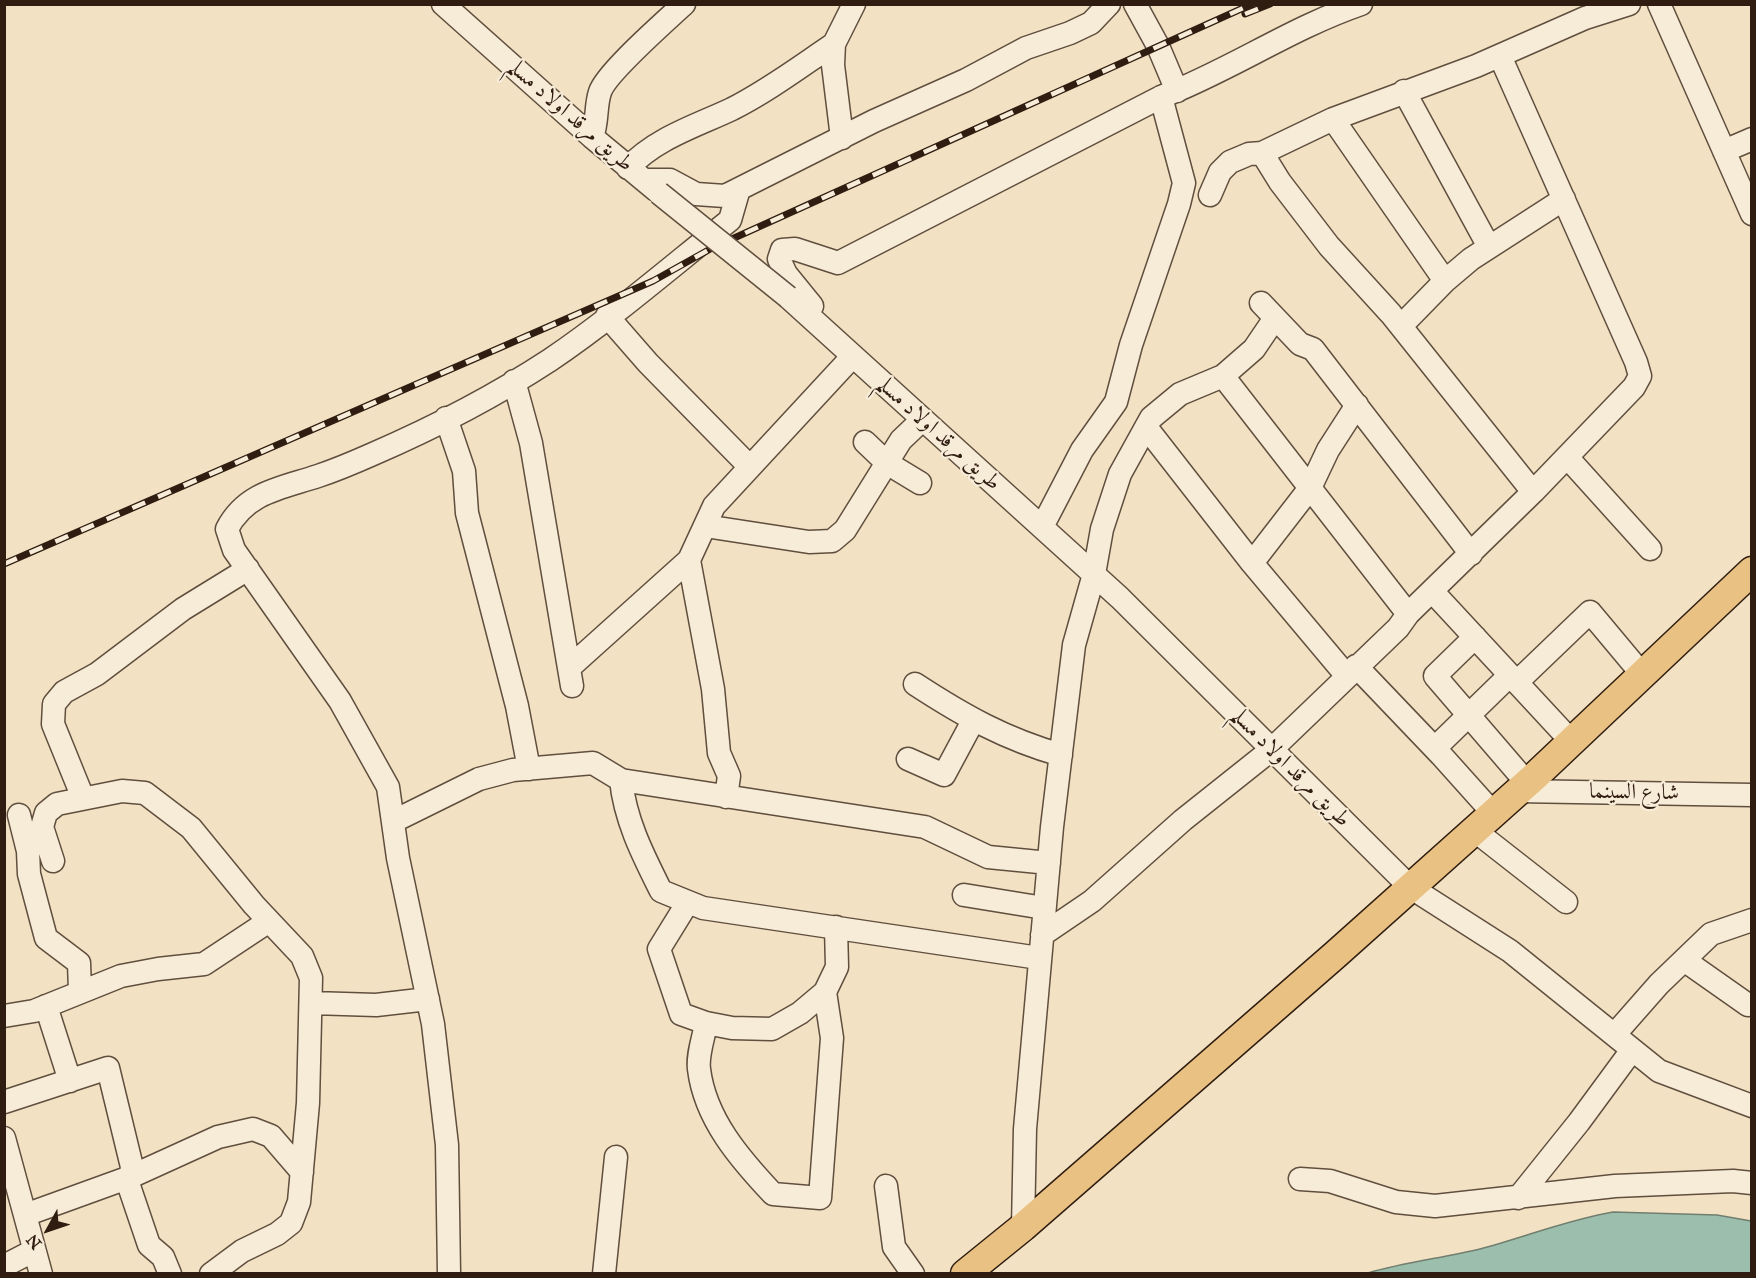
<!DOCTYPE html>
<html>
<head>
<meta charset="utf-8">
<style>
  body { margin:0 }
  #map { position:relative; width:1756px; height:1278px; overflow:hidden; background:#f2e2c3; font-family:"IM FELL Great Primer",serif }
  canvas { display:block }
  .frame { position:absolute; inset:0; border:6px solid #301d11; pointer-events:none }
  .north { position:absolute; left:18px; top:1200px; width:60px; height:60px; -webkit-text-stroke:4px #f7ecd8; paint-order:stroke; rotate:230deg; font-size:16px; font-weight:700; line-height:24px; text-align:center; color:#301d11 }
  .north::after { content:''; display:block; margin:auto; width:21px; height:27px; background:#301d11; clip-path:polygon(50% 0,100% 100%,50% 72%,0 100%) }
</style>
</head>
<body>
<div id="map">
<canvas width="1756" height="1278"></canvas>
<div class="frame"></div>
<div class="north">N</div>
</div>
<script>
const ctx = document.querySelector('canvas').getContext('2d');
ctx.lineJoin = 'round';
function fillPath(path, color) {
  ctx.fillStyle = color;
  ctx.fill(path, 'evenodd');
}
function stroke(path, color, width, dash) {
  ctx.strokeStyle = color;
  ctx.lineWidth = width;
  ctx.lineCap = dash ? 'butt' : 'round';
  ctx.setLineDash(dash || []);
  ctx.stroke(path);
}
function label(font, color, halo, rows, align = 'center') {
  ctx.font = font + ' "IM FELL Great Primer",Amiri,serif';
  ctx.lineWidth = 4.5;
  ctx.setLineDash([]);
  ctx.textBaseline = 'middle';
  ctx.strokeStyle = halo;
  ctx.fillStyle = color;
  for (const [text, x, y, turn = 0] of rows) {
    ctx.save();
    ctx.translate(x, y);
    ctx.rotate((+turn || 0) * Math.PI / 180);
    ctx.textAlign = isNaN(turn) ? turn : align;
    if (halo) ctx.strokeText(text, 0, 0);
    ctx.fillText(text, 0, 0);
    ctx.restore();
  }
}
const water = new Path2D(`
  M1613,1212l104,3 34,6v52h-383c37,-11 75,-15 112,-24 45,-12 87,-29 133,-37z`);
fillPath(water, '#9cbfad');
stroke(water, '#717e6f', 1.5);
const minor = new Path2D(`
  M443,4l149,133 64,53
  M1135,4l23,42 19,45
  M1659,4l93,210
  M1404,91l85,156
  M1333,119l112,162
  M592,137c6,-15 3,-30 8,-45 6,-19 67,-72 84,-88
  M842,138l-9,-73 1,-21 20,-40
  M1724,151l28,-12
  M1262,153l18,29 49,64 62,68 142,178
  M628,168c28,-30 68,-42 104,-59 36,-18 69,-43 102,-65
  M644,180h26l26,14 29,2 149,-75 92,-41 60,-32 44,-15 21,-10 18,-19
  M1210,195l10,-23 10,-10 19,-8 13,-1 71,-34 143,-53 109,-48 44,-14
  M788,297l332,301 290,289 100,64 149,120 93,35
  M1261,303l39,41 13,5 158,205
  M812,306l-26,-32 -7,-15 3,-9 13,-1 43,14 323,-166c68,-26 130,-69 200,-93
  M607,316l41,47 102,104
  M1401,326l44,-45 26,-22 93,-60
  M1223,376l185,238
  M514,381l17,62 41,243
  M446,418l18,53 3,42 50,193 12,63
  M1146,427l106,136 94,112
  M865,442l22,21 33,20
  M1567,457l83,92
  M705,526l104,16 23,-1 13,-11 56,-90 21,-20
  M1042,527l40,-77 34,-48 15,-57 48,-141 5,-21 -23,-86
  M689,560l24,129 6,64 10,23 -3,21
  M1252,563l58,-75 18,-38 29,-45
  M1432,591l140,151
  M1475,637l-40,39 92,107
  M1356,666l85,89 52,58
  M570,667l119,-107 25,-54 138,-149
  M1517,682l73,-70 51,61
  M915,684c49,32 90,55 146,71
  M1435,748l75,-73
  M908,759l36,16 29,-54
  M621,780l304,47 63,30 61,6
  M1517,791l235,4
  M83,798l-30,-74 1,-20 10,-12 33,-18 86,-65 65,-40
  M19,815l9,36 1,23 17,64 33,25 1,28
  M394,821l85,-42 34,-9 80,-7 28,17c4,40 22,75 40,111l42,17 336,50
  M1474,830l92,72
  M53,861l-11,-34 4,-14 11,-9 65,-13 23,2 46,35 63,77 48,51 9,22 -3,125 -9,99 -8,21 -14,11 -35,17 -31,23
  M964,895l80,13
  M688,902l-29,47 22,65 25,9 26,5 40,1 28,-16 25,-21 12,-25 -1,-40
  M1042,935l50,-34 91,-81 88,-70 127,-122 10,-14 125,-122 101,-105 6,-11 -4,-14 -136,-306
  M1684,960l64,45
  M312,1003l64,2 52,-6
  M46,1006l24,75
  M4,1016l30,-5 87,-35 37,-7 46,-5 65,-43
  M706,1023c-2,14 -9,32 -7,46 6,50 41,90 74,125l47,4 12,-160 -7,-46
  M1615,1034l44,-50 52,-50 41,-14
  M4,1102l104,-34 24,99 -3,19 20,59 14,12 7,17
  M4,1138l37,136
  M1300,1179l30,2 66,21 39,4 180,-20 118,-5 19,2
  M886,1186l8,61 19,27
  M1518,1198l61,-76 53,-72
  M25,1215l105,-38 88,-40 35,-8 18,7 31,36
  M1023,1227l2,-98 27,-302 22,-182 20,-71 8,-45 18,-55 31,-56 29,-24 43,-18 31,-27 21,-31
  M4,1266l29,-15
  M449,1274l-2,-129 -14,-121 -35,-166 -10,-71 -48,-86 -106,-151 -7,-21c19,-37 55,-41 91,-53 18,-6 37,-14 55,-22 60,-26 122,-58 177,-94 62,-42 121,-93 180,-140l9,-31
  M604,1274l12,-117`);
const major = new Path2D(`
  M965,1274l58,-47 312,-272 198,-177 219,-207`);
stroke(minor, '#604e3e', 25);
stroke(major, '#301d11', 31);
stroke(minor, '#f7ecd8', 22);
stroke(major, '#e9c182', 28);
const rail = new Path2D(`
  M1245,14l25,-10
  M4,564l649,-283 59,-33 540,-244`);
stroke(rail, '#301d11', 7);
stroke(rail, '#f7ecd8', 4.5, [14]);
const minorBridge = new Path2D(`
  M659,193l129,104`);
stroke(minorBridge, '#604e3e', 25, []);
stroke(minorBridge, '#f7ecd8', 22);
label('22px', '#301d11', '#f7ecd8', [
  ["طريق مرقد اولاد مسلم",570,116,41],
  ["طريق مرقد اولاد مسلم",938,434,42],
  ["طريق مرقد اولاد مسلم",1290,768,45],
  ["شارع السينما",1634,793,1]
]);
</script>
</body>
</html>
